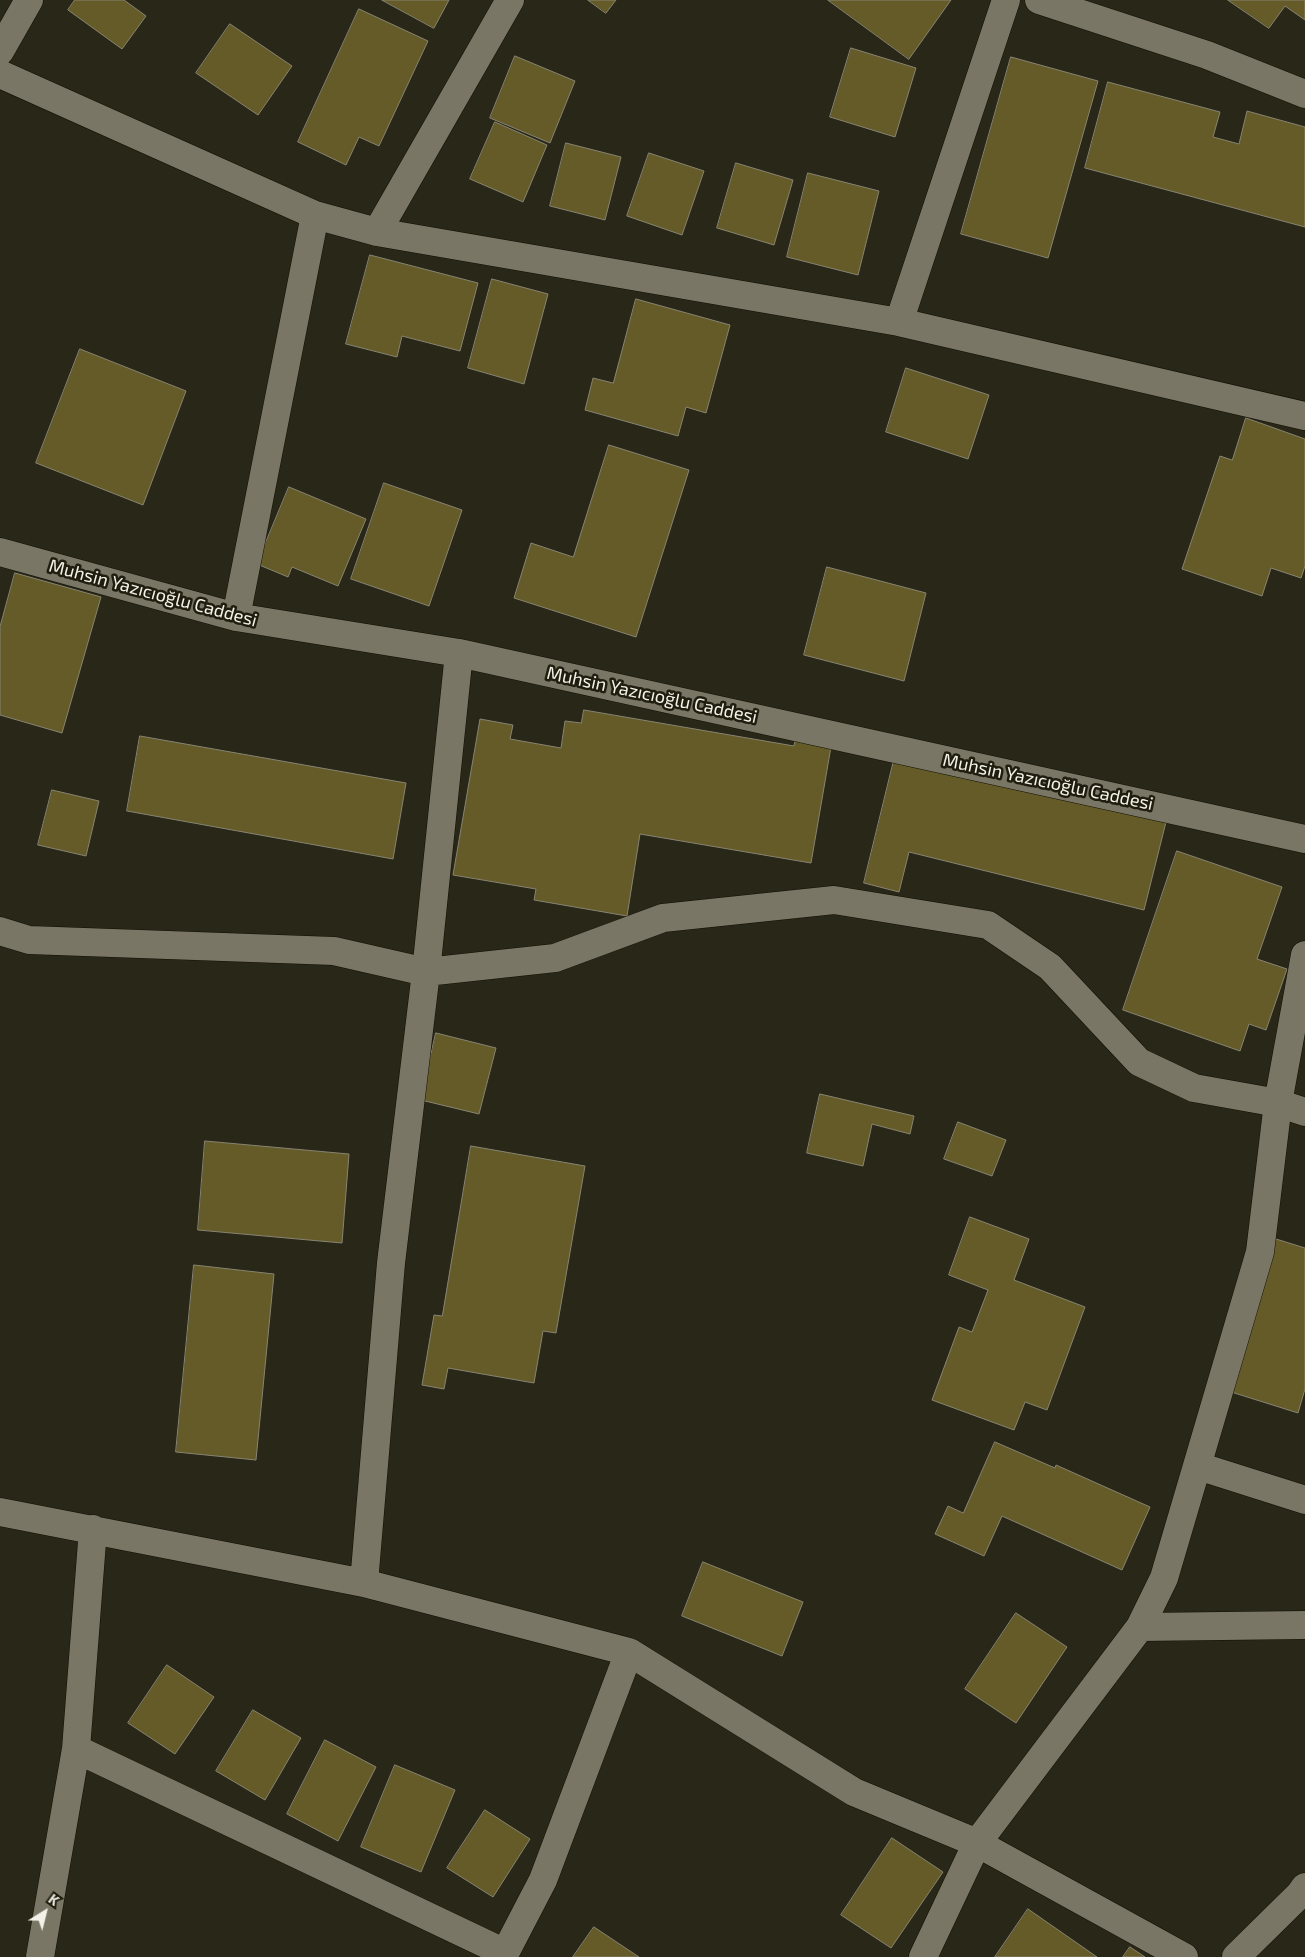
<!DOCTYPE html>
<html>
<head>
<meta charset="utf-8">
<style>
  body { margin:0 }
  #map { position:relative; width:1305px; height:1957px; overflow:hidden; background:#292718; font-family:"Exo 2",sans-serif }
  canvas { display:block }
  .north { position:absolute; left:20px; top:1887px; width:50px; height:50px; -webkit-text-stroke:4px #201d0f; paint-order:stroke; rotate:36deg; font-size:14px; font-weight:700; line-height:20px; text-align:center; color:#f3f2e8 }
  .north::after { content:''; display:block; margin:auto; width:18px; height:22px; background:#f3f2e8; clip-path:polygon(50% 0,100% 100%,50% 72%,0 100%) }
</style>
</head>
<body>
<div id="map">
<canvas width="1305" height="1957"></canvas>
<div class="north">K</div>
</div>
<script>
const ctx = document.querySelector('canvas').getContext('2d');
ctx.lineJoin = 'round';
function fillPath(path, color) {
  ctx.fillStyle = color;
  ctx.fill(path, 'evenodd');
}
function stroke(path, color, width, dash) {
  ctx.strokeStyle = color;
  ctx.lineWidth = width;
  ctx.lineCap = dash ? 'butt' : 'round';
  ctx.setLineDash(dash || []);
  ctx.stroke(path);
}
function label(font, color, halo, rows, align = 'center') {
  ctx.font = font + ' "Exo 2",sans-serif';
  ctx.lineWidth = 5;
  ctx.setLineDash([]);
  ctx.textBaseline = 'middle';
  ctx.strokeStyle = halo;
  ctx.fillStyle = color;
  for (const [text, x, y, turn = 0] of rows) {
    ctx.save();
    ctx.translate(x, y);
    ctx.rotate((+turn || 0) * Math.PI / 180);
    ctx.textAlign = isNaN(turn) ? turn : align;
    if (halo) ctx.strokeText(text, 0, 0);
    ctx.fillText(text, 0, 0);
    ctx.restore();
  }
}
const building = new Path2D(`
  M75,0h49l22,16 -24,33 -54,-39z
  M382,0h67l-15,28z
  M588,0h28l-10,13z
  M828,0h123l-42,59z
  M1228,0h77v20l-20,-14 -16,22z
  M359,9l69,32 -49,105 -20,-9 -13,28 -48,-23z
  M230,24l62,42 -34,49 -62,-42z
  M851,48l65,20 -21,69 -65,-20z
  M515,56l60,25 -25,62 -60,-25z
  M1011,57l87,24 -50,177 -87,-24z
  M1108,82l112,30 -7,25 26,7 8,-33 58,16v100l-220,-59z
  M495,122l52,23 -24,57 -53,-23z
  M566,143l55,14 -16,63 -55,-14z
  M649,153l55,18 -22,64 -55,-19z
  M736,163l57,17 -19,65 -57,-17z
  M808,173l71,18 -21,84 -71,-18z
  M370,255l108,28 -18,68 -58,-15 -5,21 -51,-13z
  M492,279l56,15 -24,90 -56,-16z
  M636,299l94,26 -24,88 -20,-6 -8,29 -93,-26 8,-32 20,5z
  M80,349l106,42 -43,114 -107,-42z
  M906,368l83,27 -21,64 -82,-27z
  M1246,418l59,21v127l-4,12 -30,-10 -9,28 -80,-27 38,-113 12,4z
  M609,445l80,25 -53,167 -122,-39 17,-55 42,14z
  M384,483l78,27 -33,96 -78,-27z
  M289,487l77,32 -28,67 -46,-19 -4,10 -31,-13z
  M827,567l99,26 -22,88 -100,-26z
  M15,573l86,24 -39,136 -62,-18v-88z
  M584,710l210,36 2,-11 36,6 -21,122 -171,-29 -13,82 -93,-16 2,-11 -83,-14 27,-156 33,6 -3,14 51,9 4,-27 16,2z
  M140,736l266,47 -13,76 -266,-48z
  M895,756l271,66 -22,88 -235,-58 -10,40 -35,-9z
  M52,790l47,11 -13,55 -48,-11z
  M1177,851l105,36 -25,72 30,10 -21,61 -17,-6 -9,27 -117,-41z
  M436,1033l60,15 -17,66 -58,-14z
  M820,1094l94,22 -4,18 -38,-10 -9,42 -56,-13z
  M958,1122l48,18 -14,36 -48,-17z
  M205,1141l144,13 -7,89 -144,-13z
  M471,1146l114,20 -29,167 -13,-2 -9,52 -86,-15 -4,21 -22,-4 12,-70 8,1z
  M970,1217l59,22 -15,41 71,27 -38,103 -22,-8 -11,28 -82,-30 27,-73 13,5 16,-42 -39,-15z
  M1276,1239l29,9v141l-7,24 -70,-22z
  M194,1265l80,9 -18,186 -80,-8z
  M995,1442l60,26 1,-3 94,42 -28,63 -120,-54 -18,40 -49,-22 13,-28 15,7z
  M703,1562l100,40 -21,54 -100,-40z
  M1016,1613l51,34 -51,76 -51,-34z
  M167,1665l47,32 -39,57 -47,-31z
  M253,1710l48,28 -36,62 -49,-29z
  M325,1740l51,27 -38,74 -51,-27z
  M395,1765l60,25 -34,82 -60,-25z
  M485,1810l45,29 -37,58 -46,-29z
  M892,1838l51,34 -52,76 -50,-33z
  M1028,1909l69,48h-102z
  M594,1927l45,30h-66z
  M1130,1947l15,10h-22z`);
fillPath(building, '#655b29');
stroke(building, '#878472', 1);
const minor = new Path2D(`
  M1039,0l168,55 98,39
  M0,51l29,-51
  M0,74l315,141 62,17 522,90 406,94
  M377,232l133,-232
  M899,322l107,-322
  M0,552l236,65 223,36 846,186
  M236,617l79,-402
  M0,931l29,9 305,11 92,21 129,-14 108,-40 171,-18 154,25 62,42 89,95 55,26 84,15 27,9
  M1198,1466l107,34
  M0,1512l364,71 265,69 225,140 123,51 207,114
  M364,1583l27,-320 35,-291 33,-319
  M1140,1627l165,-2
  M76,1749l429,204
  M40,1957l36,-208 17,-220
  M503,1957l40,-77 86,-228
  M923,1957l54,-114 163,-216 24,-49 96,-326 18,-149 27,-148
  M1236,1957l64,-63 5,-7`);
stroke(minor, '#120f03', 29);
stroke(minor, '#797665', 28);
label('18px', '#f3f2e8', '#201d0f', [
  ["Muhsin Yazıcıoğlu Caddesi",153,593,15],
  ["Muhsin Yazıcıoğlu Caddesi",652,695,12],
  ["Muhsin Yazıcıoğlu Caddesi",1048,782,12]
]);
</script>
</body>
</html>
